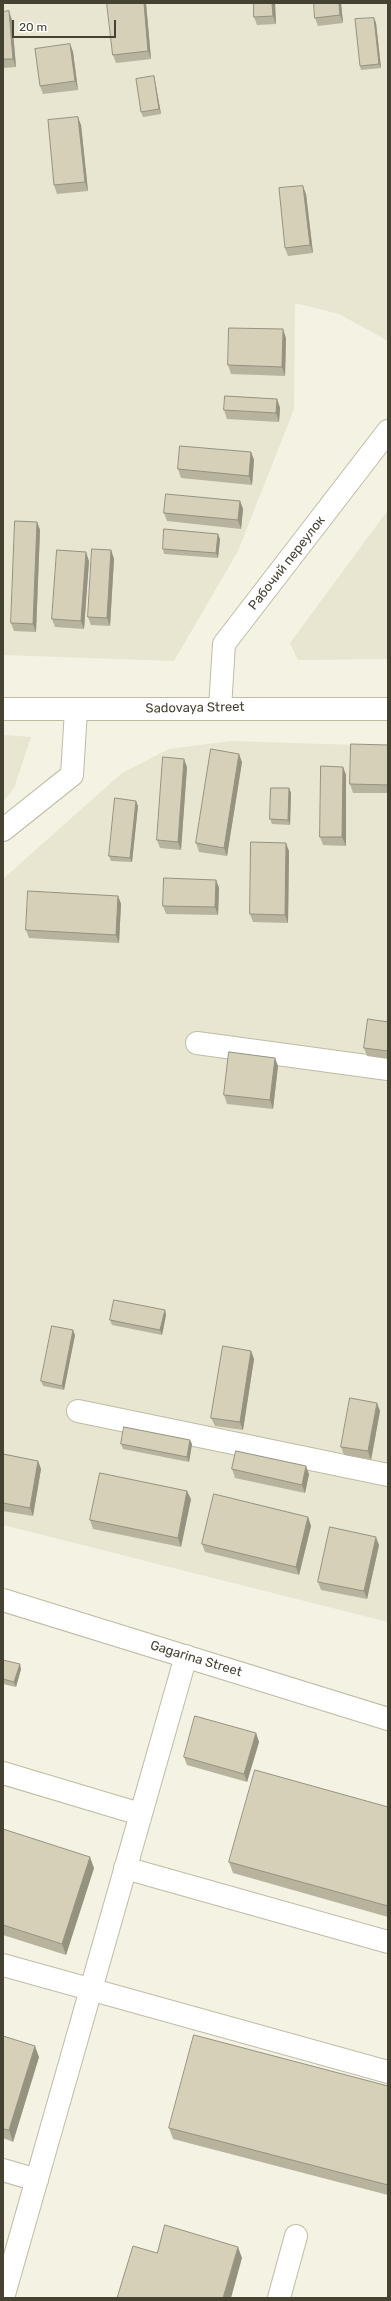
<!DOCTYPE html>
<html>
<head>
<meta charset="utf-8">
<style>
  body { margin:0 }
  #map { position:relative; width:391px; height:2301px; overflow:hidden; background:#f3f2e3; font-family:Rubik,sans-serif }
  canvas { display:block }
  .frame { position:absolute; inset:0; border:4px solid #454232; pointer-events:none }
  .scale { position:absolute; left:12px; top:20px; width:104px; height:18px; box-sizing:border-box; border:2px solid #454232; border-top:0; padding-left:5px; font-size:12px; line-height:14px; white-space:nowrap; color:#454232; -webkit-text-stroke:3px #fff; paint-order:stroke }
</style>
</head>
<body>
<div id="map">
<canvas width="391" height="2301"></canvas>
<div class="frame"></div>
<div class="scale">20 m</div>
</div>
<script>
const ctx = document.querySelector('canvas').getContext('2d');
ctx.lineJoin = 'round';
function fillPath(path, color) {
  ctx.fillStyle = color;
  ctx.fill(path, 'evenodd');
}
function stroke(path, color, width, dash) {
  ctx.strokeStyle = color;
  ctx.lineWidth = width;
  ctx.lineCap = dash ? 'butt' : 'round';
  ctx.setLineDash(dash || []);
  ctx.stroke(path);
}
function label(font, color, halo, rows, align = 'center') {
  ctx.font = font + ' Rubik,sans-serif';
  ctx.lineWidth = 3;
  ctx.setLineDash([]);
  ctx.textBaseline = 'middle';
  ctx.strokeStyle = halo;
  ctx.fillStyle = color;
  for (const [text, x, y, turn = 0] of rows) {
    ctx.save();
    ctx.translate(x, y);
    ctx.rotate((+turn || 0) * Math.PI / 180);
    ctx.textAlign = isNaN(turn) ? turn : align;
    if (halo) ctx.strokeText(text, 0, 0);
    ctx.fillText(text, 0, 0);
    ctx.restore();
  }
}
fillPath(new Path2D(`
  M14,3h374v338l-49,-27 -44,-11 -1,106 -56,142 -64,110 -171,-6v-650z
  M388,510v149l-90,1 -8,-17z
  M3,735l28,2 -17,51 -11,14z
  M231,741l157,5v876l-385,-97v-646l119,-106 47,-24z`), '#e8e5d0');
const minor = new Path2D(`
  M220,708l4,-64 164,-213
  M3,709h385
  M3,830l69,-55 4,-65
  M197,1043l191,26
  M78,1411l310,64
  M3,1600l385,119
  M3,1773l137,41
  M125,1868l263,74
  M3,1965l385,107
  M3,2170l34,10
  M3,2298l183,-642
  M279,2298l17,-62`);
stroke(minor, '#bfbca4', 24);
stroke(minor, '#fff', 22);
fillPath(new Path2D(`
  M146,3l5,56 -35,4 -3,-8z
  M275,3l1,21 -19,1 -3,-8z
  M341,3l2,20 -25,3 -3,-8z
  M3,12l9,8 4,47 -13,1z
  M374,18l2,5 5,45 -20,2 -1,-4z
  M70,44l3,8 5,38 -35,4 -3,-8z
  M154,76l1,5 6,33 -18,3 -2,-5z
  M81,125l7,66 -31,3 -3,-9z
  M306,194l7,59 -25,3 -3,-8z
  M286,338l-1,38 -54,-2 -3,-9z
  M277,399l3,9 -1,14 -52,-3 -3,-9z
  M251,452l3,8 -2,25 -71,-7 -3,-9z
  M240,501l3,8 -2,20 -74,-8 -3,-8z
  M37,522l3,8 -4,102 -22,-1 -3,-8z
  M220,539l-2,19 -54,-4 -1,-5z
  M111,550l3,9 -4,67 -19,-1 -3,-8z
  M89,561l-5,68 -29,-2 -3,-8z
  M388,745v48h-35l-3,-9z
  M242,762l-15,94 -28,-4 -3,-9z
  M187,767l-6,83 -21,-2 -3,-8z
  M343,767l3,8v71l-23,-1 -3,-8z
  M289,788l2,5 -1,32 -18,-1 -2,-5z
  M138,806l-6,56 -21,-1 -2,-5z
  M289,851l-1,72 -35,-1 -3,-8z
  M216,880l3,8 -1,27 -52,-1 -3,-8z
  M118,896l3,8 -2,39 -90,-5 -3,-8z
  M388,1022v37l-21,-3 -3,-8z
  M278,1066l-5,43 -46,-5 -3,-9z
  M165,1310l1,5 -4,20 -50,-10 -2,-5z
  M75,1335l-11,55 -21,-4 -2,-5z
  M251,1351l3,8 -11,71 -28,-4 -4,-8z
  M380,1411l-9,49 -27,-5 -3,-8z
  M121,1444h71l-3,18 -66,-13z
  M3,1454l35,7 3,8 -8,47 -30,-5z
  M232,1469l77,5 -4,19 -70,-15z
  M191,1499l-10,48 -88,-18 -3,-9z
  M308,1517l3,9 -12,49 -94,-23 -3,-8z
  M379,1545l-12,54 -46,-9 -3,-8z
  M3,1660l18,9 -5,18 -13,-3z
  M256,1733l3,9 -12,40 -60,-17 -3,-8z
  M388,1807v110l-155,-44 -4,-11z
  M3,1829l91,39 -28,87 -63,-20z
  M3,2036l36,21 -26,85 -10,-4z
  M388,2086v109l-215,-56 -4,-11z`), '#b7b39d');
fillPath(new Path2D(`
  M144,3h2l5,56 -3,-8z
  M272,3h3l1,21 -3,-8z
  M339,3h2l2,20 -3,-8z
  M9,11l3,9 4,47 -3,-8z
  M374,18l2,5 5,45 -2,-4z
  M70,44l3,8 5,38 -3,-9z
  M154,76l1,5 6,33 -2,-5z
  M78,117l3,8 7,66 -3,-9z
  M303,186l3,8 7,59 -3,-8z
  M283,329l3,9 -1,38 -3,-9z
  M277,399l3,9 -1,14 -3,-9z
  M251,452l3,8 -2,25 -3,-9z
  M240,501l3,8 -2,20 -3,-9z
  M37,522l3,8 -4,102 -3,-8z
  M218,534l2,5 -2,19 -2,-5z
  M111,550l3,9 -4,67 -3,-8z
  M86,552l3,9 -5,68 -3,-8z
  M239,754l3,8 -15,94 -3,-8z
  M184,759l3,8 -6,83 -3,-8z
  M343,767l3,8v71l-4,-9z
  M289,788l2,5 -1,32 -2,-5z
  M136,801l2,5 -6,56 -2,-4z
  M286,843l3,8 -1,72 -3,-8z
  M216,880l3,8 -1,27 -3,-8z
  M118,896l3,8 -2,39 -3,-8z
  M275,1058l3,8 -5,43 -3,-9z
  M165,1310l1,5 -4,20 -2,-5z
  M73,1330l2,5 -11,55 -2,-4z
  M251,1351l3,8 -11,71 -3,-8z
  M377,1403l3,8 -9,49 -3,-9z
  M190,1440l2,4 -3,18 -2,-5z
  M38,1461l3,8 -8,47 -3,-8z
  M306,1466l3,8 -4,19 -3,-8z
  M187,1491l4,8 -10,48 -3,-9z
  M308,1517l3,9 -12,49 -3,-8z
  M376,1537l3,8 -12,54 -3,-8z
  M20,1664l1,5 -5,18 -2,-5z
  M256,1733l3,9 -12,40 -3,-8z
  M90,1857l4,11 -28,87 -4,-11z
  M35,2046l4,11 -26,85 -4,-12z
  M238,2247l4,11 -11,40h-8z`), '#959280');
const building = new Path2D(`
  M107,3h37l4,48 -35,4z
  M254,3h18l1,13 -19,1z
  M314,3h25l1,12 -25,3z
  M9,11l4,48h-10v-47z
  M374,18l5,46 -19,2 -5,-47z
  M70,44l5,37 -35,5 -5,-37z
  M154,76l5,33 -18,3 -5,-33z
  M78,117l7,65 -31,3 -6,-65z
  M303,186l7,59 -25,3 -6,-60z
  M229,328l54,1 -1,38 -54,-2z
  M225,396l52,3 -1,14 -52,-3z
  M180,446l71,6 -2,24 -71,-7z
  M166,494l74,7 -2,19 -74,-7z
  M15,521l22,1 -4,102 -22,-1z
  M164,529l54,5 -2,19 -53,-4z
  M92,549l19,1 -4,68 -19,-1z
  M57,550l29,2 -5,69 -29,-2z
  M351,744l37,1v40l-38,-1z
  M211,749l28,5 -15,94 -28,-5z
  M163,757l21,2 -6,83 -21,-2z
  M321,766l22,1 -1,70h-22z
  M271,788h18l-1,32 -18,-1z
  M115,798l21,3 -6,57 -21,-2z
  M251,842l35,1 -1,72 -35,-1z
  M164,878l52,2 -1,27 -52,-1z
  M28,891l90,5 -2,39 -90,-5z
  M368,1019l20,3v29l-24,-3z
  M229,1052l46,6 -5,42 -46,-5z
  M114,1300l51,10 -5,20 -50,-10z
  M52,1326l21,4 -11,56 -21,-5z
  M223,1346l28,5 -11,71 -29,-4z
  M350,1398l27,5 -9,48 -27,-4z
  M124,1427l66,13 -3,17 -66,-13z
  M236,1451l70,15 -4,19 -70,-16z
  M3,1454l35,7 -8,47 -27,-5z
  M100,1473l87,18 -9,47 -88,-18z
  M214,1494l94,23 -12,50 -94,-23z
  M330,1527l46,10 -12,54 -46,-9z
  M3,1660l17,4 -6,18 -11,-3z
  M195,1716l61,17 -12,41 -60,-17z
  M255,1770l133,37v99l-159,-44z
  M3,1829l87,28 -28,87 -59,-19z
  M194,2035l194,51v99l-219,-57z
  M3,2036l32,10 -26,84 -6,-1z
  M165,2225l73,22 -15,51h-106l16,-52 24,7z`);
fillPath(building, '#d5d0b7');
stroke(building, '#959280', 1);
label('13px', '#454232', '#fff', [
  ["Рабочий переулок",287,563,-52],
  ["Sadovaya Street",195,708,-1],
  ["Gagarina Street",196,1659,17]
]);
</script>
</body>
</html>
